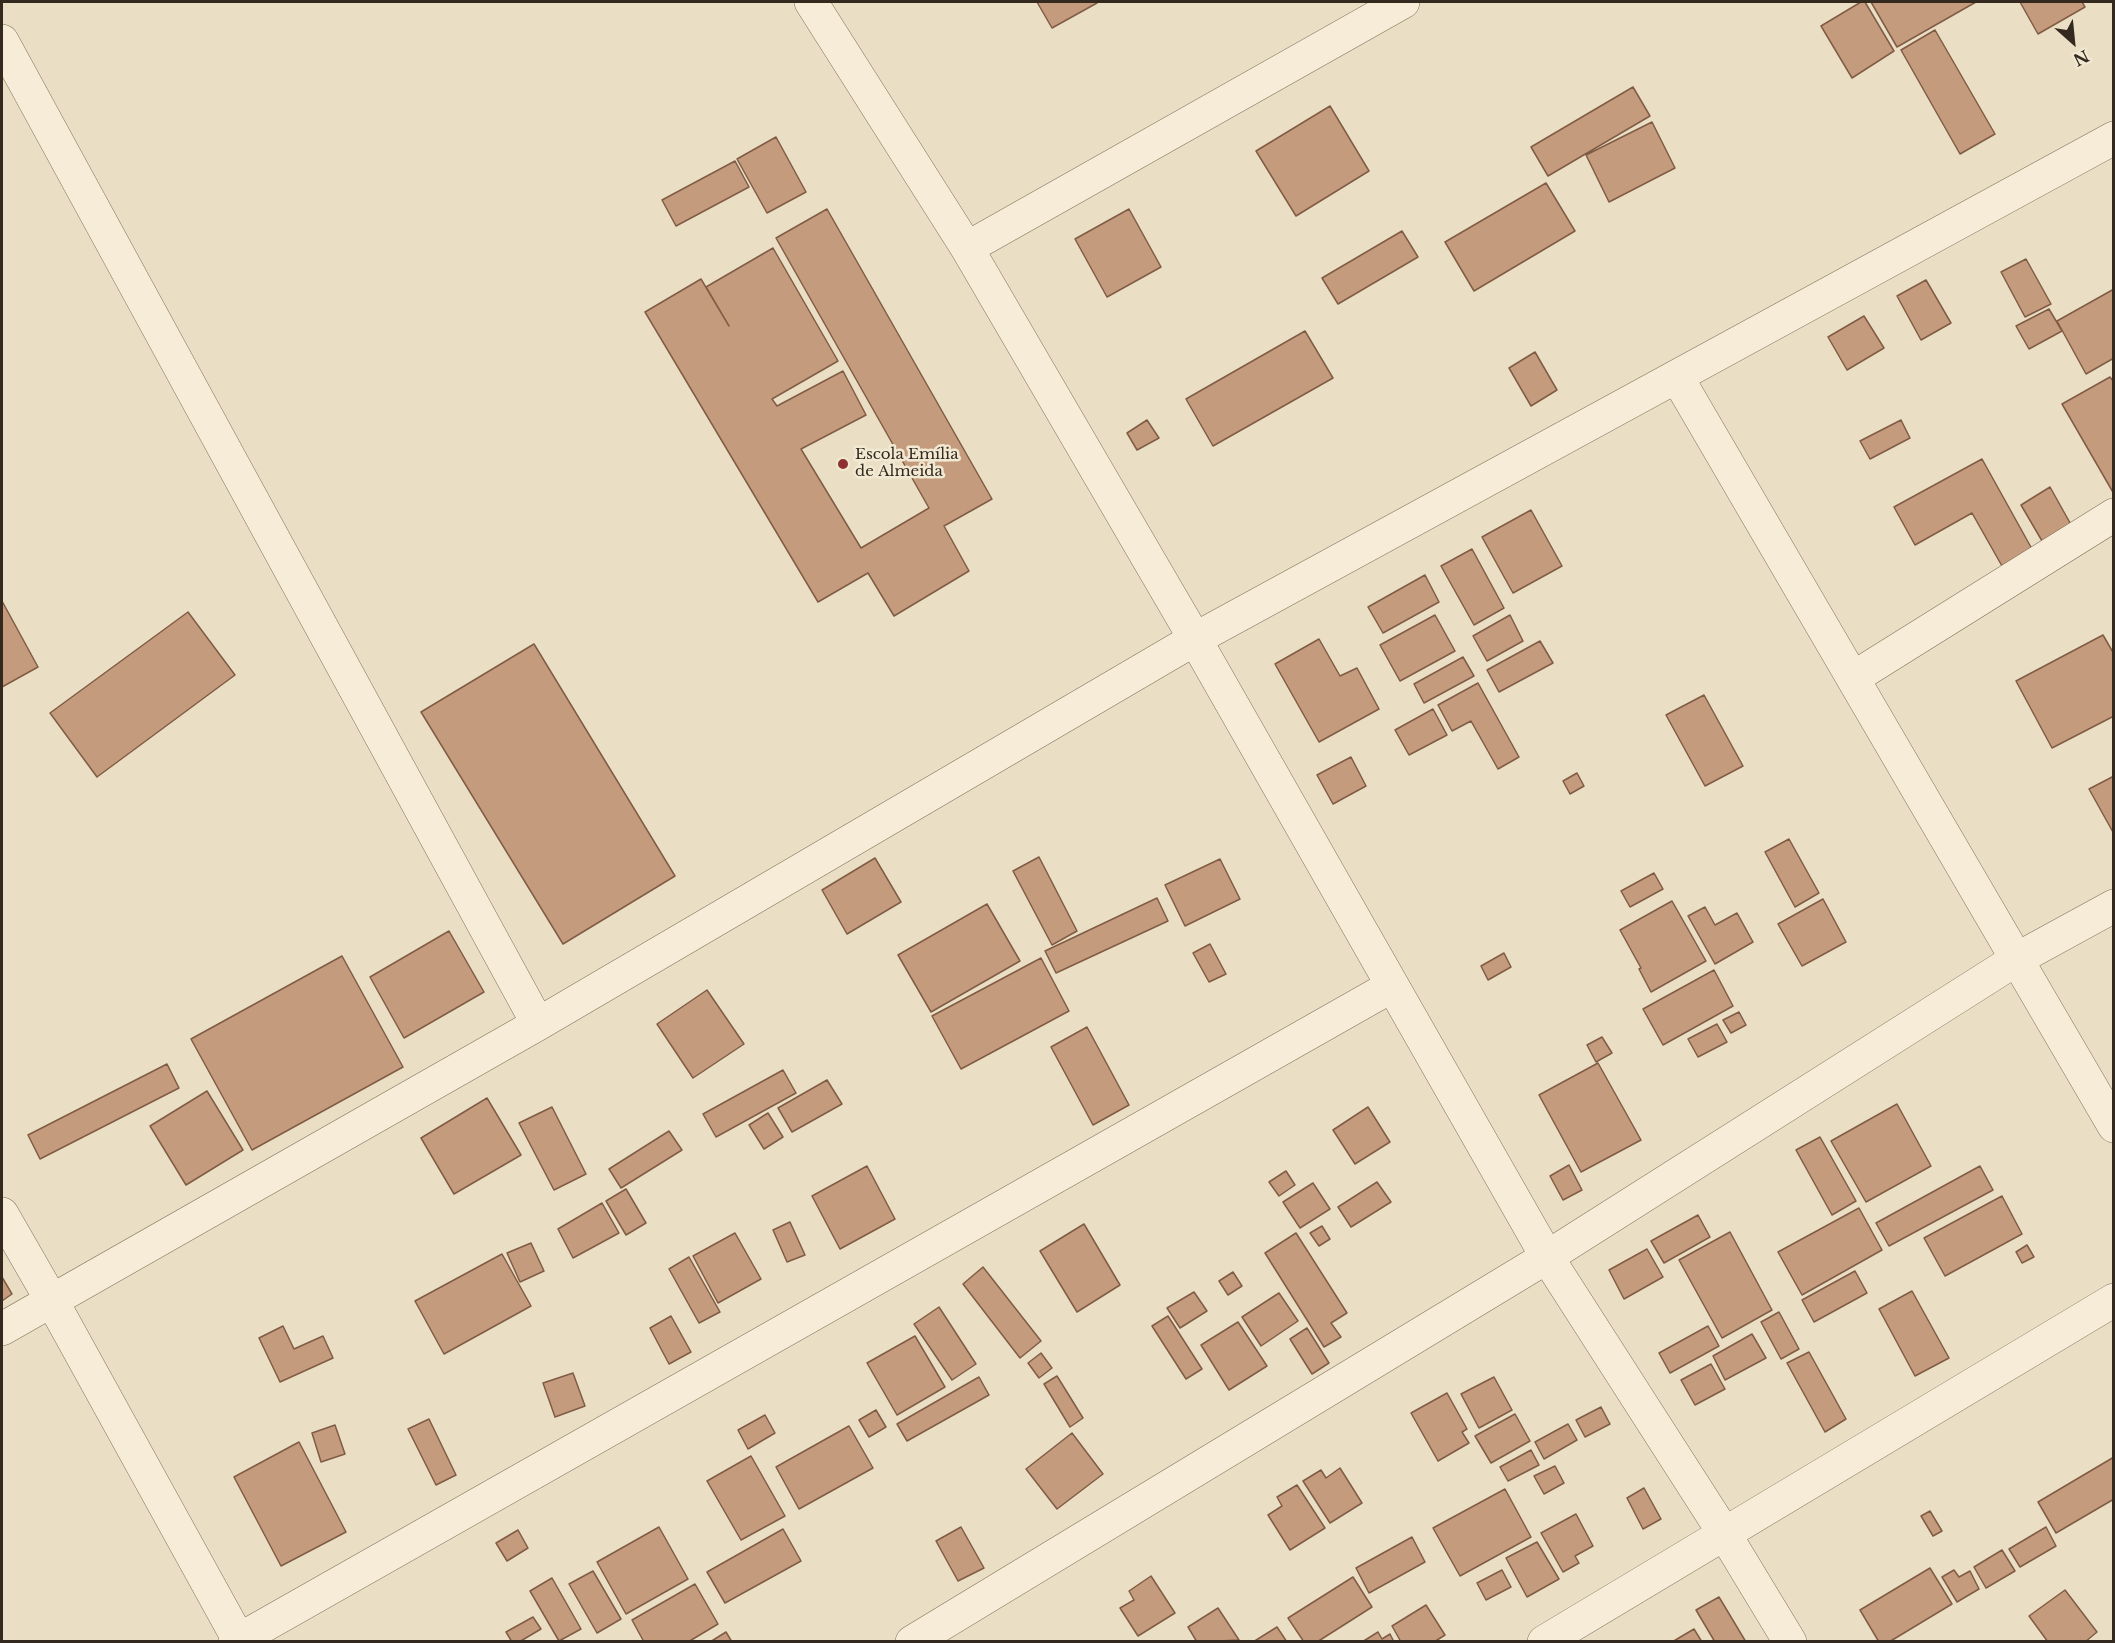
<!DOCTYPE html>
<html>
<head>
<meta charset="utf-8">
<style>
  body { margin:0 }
  #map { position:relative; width:2115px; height:1643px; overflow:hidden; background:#eadfc5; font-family:"Libre Baskerville",serif }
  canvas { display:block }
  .frame { position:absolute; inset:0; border:3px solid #34291f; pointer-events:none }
  .north { position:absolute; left:2043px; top:12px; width:60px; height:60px; -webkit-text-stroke:4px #f2e9d3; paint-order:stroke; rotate:153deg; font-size:16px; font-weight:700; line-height:24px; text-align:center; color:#34291f }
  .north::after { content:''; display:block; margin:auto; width:21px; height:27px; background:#34291f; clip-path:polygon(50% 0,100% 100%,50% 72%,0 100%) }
</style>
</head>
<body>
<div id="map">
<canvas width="2115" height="1643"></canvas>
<div class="frame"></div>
<div class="north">N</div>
</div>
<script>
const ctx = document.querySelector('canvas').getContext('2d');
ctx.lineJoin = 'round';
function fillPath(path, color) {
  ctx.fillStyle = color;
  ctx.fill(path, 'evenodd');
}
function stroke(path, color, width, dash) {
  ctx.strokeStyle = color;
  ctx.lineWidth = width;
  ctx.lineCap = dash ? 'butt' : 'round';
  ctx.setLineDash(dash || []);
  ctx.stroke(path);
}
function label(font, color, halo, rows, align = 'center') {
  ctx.font = font + ' "Libre Baskerville",serif';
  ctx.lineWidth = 5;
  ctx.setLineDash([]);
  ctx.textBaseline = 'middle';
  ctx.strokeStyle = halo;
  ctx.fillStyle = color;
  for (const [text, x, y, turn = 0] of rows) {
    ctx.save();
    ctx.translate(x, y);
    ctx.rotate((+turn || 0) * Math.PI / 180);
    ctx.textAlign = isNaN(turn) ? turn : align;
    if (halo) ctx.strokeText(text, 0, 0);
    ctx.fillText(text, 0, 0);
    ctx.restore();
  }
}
const building = new Path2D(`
  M1037,2h59l1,1 -45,25z
  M1861,2h4l29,49 -42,27 -31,-52z
  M1871,2h105l-79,45z
  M2020,2h62l3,5 -47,27z
  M1935,30l60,104 -35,20 -59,-104z
  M1633,87l17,29 -102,60 -17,-29z
  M1330,106l39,65 -73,45 -40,-65z
  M1652,122l23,46 -66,34 -23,-47z
  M776,137l30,55 -39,21 -30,-54z
  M735,161l14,26 -73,39 -14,-26z
  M1546,183l29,48 -101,60 -29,-49z
  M827,209l165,290 -48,27 25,45 -75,45 -26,-43 -50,29 -173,-290 56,-33 28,47 -23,-39 67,-39 65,113 -66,38 5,7 66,-35 23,44 -65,34 60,99 68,-40 -153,-270z
  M1129,209l32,58 -54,30 -32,-58z
  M1402,231l16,26 -80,47 -16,-26z
  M2026,259l25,45 -26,13 -24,-45z
  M1926,280l25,43 -30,17 -24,-44z
  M2114,289v69l-28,16 -29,-53z
  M2049,309l13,22 -33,18 -13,-23z
  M1864,316l20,32 -37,22 -19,-33z
  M1305,331l28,47 -120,68 -27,-47z
  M1535,352l22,38 -26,16 -22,-38z
  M2110,377l4,5v112l-52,-90z
  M1147,420l12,18 -22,12 -10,-17z
  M1901,420l9,18 -40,21 -10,-18z
  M1982,459l50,90 -30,17 -30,-53 -57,32 -21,-38z
  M2050,487l24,43 -29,16 -24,-41z
  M1531,510l31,56 -49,27 -31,-56z
  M1472,549l32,59 -30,17 -33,-59z
  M1425,575l14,27 -56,31 -15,-26z
  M2,601l36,66 -36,20z
  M188,612l47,63 -138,102 -47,-64z
  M1435,615l20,36 -55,30 -20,-36z
  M1510,615l13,26 -36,20 -14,-25z
  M2103,635l11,19v62l-62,32 -36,-67z
  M1319,639l21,37 17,-8 22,41 -60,33 -44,-78z
  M1540,641l13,22 -54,29 -12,-22z
  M534,644l141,232 -112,68 -142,-232z
  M1463,657l11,19 -50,27 -10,-19z
  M1478,683l41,74 -21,12 -27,-48 -19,10 -14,-26z
  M1704,695l39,71 -38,20 -39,-71z
  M1433,709l14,26 -38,20 -14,-25z
  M1351,757l15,29 -33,18 -16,-29z
  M1577,773l7,13 -14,8 -7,-13z
  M2114,776v58l-25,-45z
  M1789,839l30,54 -24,14 -30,-55z
  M1039,857l38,74 -25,14 -39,-74z
  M875,858l26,44 -54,32 -25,-44z
  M1220,859l20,40 -55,27 -20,-41z
  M1654,873l9,16 -33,18 -9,-16z
  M1157,898l11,23 -112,52 -11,-22z
  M1823,899l23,43 -44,24 -24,-42z
  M1672,901l34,60 -55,31 -12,-23 2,-1 -21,-38z
  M987,904l33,57 -89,51 -33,-57z
  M1705,907l10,18 22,-12 16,29 -38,22 -27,-48z
  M449,931l35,61 -80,46 -34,-61z
  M1210,944l16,30 -17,8 -16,-29z
  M1504,953l7,14 -23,13 -7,-14z
  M342,956l61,111 -151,83 -61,-111z
  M1041,958l28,53 -108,58 -29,-53z
  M1714,970l19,36 -70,39 -20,-36z
  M707,990l37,54 -51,34 -36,-54z
  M1739,1012l7,13 -15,8 -8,-13z
  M1717,1024l10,18 -29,15 -10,-18z
  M1087,1027l42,78 -36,20 -42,-78z
  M1602,1037l10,16 -16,9 -9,-17z
  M1598,1063l43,77 -60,32 -42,-77z
  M167,1064l12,24 -139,71 -12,-24z
  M783,1070l13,23 -80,44 -13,-23z
  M827,1080l15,24 -50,28 -14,-24z
  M207,1091l36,59 -57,35 -36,-59z
  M487,1098l34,57 -67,39 -33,-56z
  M1897,1104l34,62 -65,36 -35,-61z
  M552,1107l34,67 -32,16 -35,-67z
  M1368,1107l22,35 -35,22 -22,-34z
  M768,1113l15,24 -19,12 -15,-24z
  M669,1131l13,19 -61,38 -12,-19z
  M1820,1137l36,64 -24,14 -36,-65z
  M1569,1165l13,25 -19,10 -13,-24z
  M867,1166l28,53 -55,30 -28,-53z
  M1980,1166l13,24 -104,56 -13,-23z
  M1286,1171l9,14 -16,11 -10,-14z
  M1377,1182l14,20 -40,25 -13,-20z
  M1313,1183l17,26 -30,19 -17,-26z
  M626,1189l20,34 -20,12 -20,-34z
  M2002,1196l20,38 -77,42 -21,-38z
  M602,1203l17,30 -46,25 -15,-29z
  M1859,1208l23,42 -80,45 -24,-43z
  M1698,1215l12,22 -46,26 -13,-22z
  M790,1222l15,33 -18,7 -14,-32z
  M1084,1224l36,61 -43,27 -37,-61z
  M1322,1226l8,13 -11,7 -9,-13z
  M1730,1232l42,78 -50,28 -43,-78z
  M735,1233l26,46 -43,24 -25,-47z
  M1296,1233l51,80 -16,10 10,14 -17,10 -59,-94z
  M531,1243l13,28 -24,11 -13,-29z
  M2027,1245l7,12 -12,6 -6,-11z
  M1647,1249l16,28 -39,22 -15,-29z
  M502,1254l29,52 -87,48 -29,-53z
  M689,1257l31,55 -21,11 -30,-54z
  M983,1267l58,74 -21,17 -57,-74z
  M1855,1271l12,22 -53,29 -12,-22z
  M1233,1272l9,14 -14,9 -9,-14z
  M2,1277l10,17 -10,7z
  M1912,1291l37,67 -34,18 -36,-67z
  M1194,1292l13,19 -27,17 -13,-20z
  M1279,1293l19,28 -37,25 -19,-29z
  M939,1307l37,57 -24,16 -38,-56z
  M1779,1312l20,37 -18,10 -20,-37z
  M671,1316l20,36 -22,12 -19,-36z
  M1168,1316l34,53 -16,10 -34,-53z
  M1238,1322l29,44 -38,24 -28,-45z
  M283,1326l11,23 29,-13 10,22 -53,24 -21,-44z
  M1708,1326l11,20 -49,27 -11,-20z
  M1307,1328l22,35 -17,11 -22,-35z
  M1752,1334l14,24 -41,22 -12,-24z
  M915,1336l30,51 -48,28 -30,-52z
  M1809,1352l37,67 -21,13 -38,-69z
  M1041,1353l11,15 -13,10 -11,-15z
  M1711,1364l14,25 -30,16 -14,-25z
  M573,1373l12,33 -30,11 -12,-34z
  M1057,1376l26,42 -13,9 -26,-43z
  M979,1377l10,18 -82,46 -10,-17z
  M1494,1377l18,33 -33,18 -18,-34z
  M1447,1393l20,36 -5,3 7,11 -31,18 -27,-48z
  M1601,1407l9,17 -25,13 -9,-17z
  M876,1410l10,17 -17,10 -10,-17z
  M1515,1414l15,27 -39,22 -16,-27z
  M765,1415l10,18 -27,16 -10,-19z
  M429,1419l27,56 -20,10 -28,-56z
  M1568,1424l9,16 -33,19 -9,-17z
  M335,1425l10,29 -24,8 -9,-29z
  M849,1426l24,42 -74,41 -23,-42z
  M1072,1433l31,41 -46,35 -31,-40z
  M299,1442l47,90 -65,34 -47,-89z
  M1531,1450l8,15 -31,16 -8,-14z
  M751,1456l34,60 -44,24 -34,-59z
  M2114,1457v42l-58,34 -18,-31z
  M1555,1466l9,17 -20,11 -10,-18z
  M1340,1468l22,35 -32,20 -27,-42 18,-11 5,8z
  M1297,1485l28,43 -35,22 -22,-35 14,-9 -5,-9z
  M1644,1488l17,31 -18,10 -16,-31z
  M1505,1489l26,48 -71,39 -27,-48z
  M1930,1511l12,20 -9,5 -12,-20z
  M1576,1514l17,32 -18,10 4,7 -16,9 -22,-39z
  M659,1527l29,52 -62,35 -29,-52z
  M961,1527l23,41 -26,13 -22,-40z
  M2046,1527l10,19 -36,21 -11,-18z
  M783,1529l18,32 -76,42 -18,-31z
  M518,1530l10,18 -21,13 -11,-18z
  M1412,1537l13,25 -56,31 -13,-25z
  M1537,1542l22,37 -32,18 -21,-39z
  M2002,1550l13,21 -29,17 -12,-21z
  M1930,1568l22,36 -63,38h-10l-19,-32z
  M1502,1570l9,17 -25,13 -9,-17z
  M1954,1570l5,7 11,-6 9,18 -22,13 -15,-25z
  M593,1571l28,48 -24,14 -28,-49z
  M1151,1576l24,37 -37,23 -18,-28 14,-8 -5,-9z
  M1353,1577l19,30 -55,35h-13l-16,-24z
  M552,1578l29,51 -22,12 -29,-50z
  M695,1584l23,40 -30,18h-44l-12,-22z
  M2065,1590l32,42 -12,10h-37l-19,-26z
  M1719,1597l27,45h-31l-19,-32z
  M1426,1605l19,30 -11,7h-33l-9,-16z
  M1218,1608l21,32 -42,2 -9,-15z
  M533,1617l8,12 -22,13h-7l-6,-10z
  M1277,1627l10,15h-34z
  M1694,1629l8,13h-30z
  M726,1632l6,10h-22z
  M1378,1632l4,7 8,-5 4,8h-32z`);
fillPath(building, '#c59b7e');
stroke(building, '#805c44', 1.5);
const minor = new Path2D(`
  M811,2l156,246 228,391 352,618 177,276 66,109
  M2,41l536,983
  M967,248l436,-246
  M1677,377l437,749
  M1853,678l261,-163
  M2,1214l50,87 188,341
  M2,1329l536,-305 657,-385 919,-501
  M235,1642l1157,-656
  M912,1642l635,-385 470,-298 97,-53
  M1544,1642l570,-342`);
stroke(minor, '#83715c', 34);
stroke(minor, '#f6ecd7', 33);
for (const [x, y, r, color] of [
  [843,464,6,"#8d3233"]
]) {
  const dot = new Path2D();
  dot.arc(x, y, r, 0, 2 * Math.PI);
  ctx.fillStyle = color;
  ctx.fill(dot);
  stroke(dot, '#f2e9d3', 2);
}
label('15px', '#34291f', '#f2e9d3', [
  ["Escola Emília",855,455],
  ["de Almeida",855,472]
], 'left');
</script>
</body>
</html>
